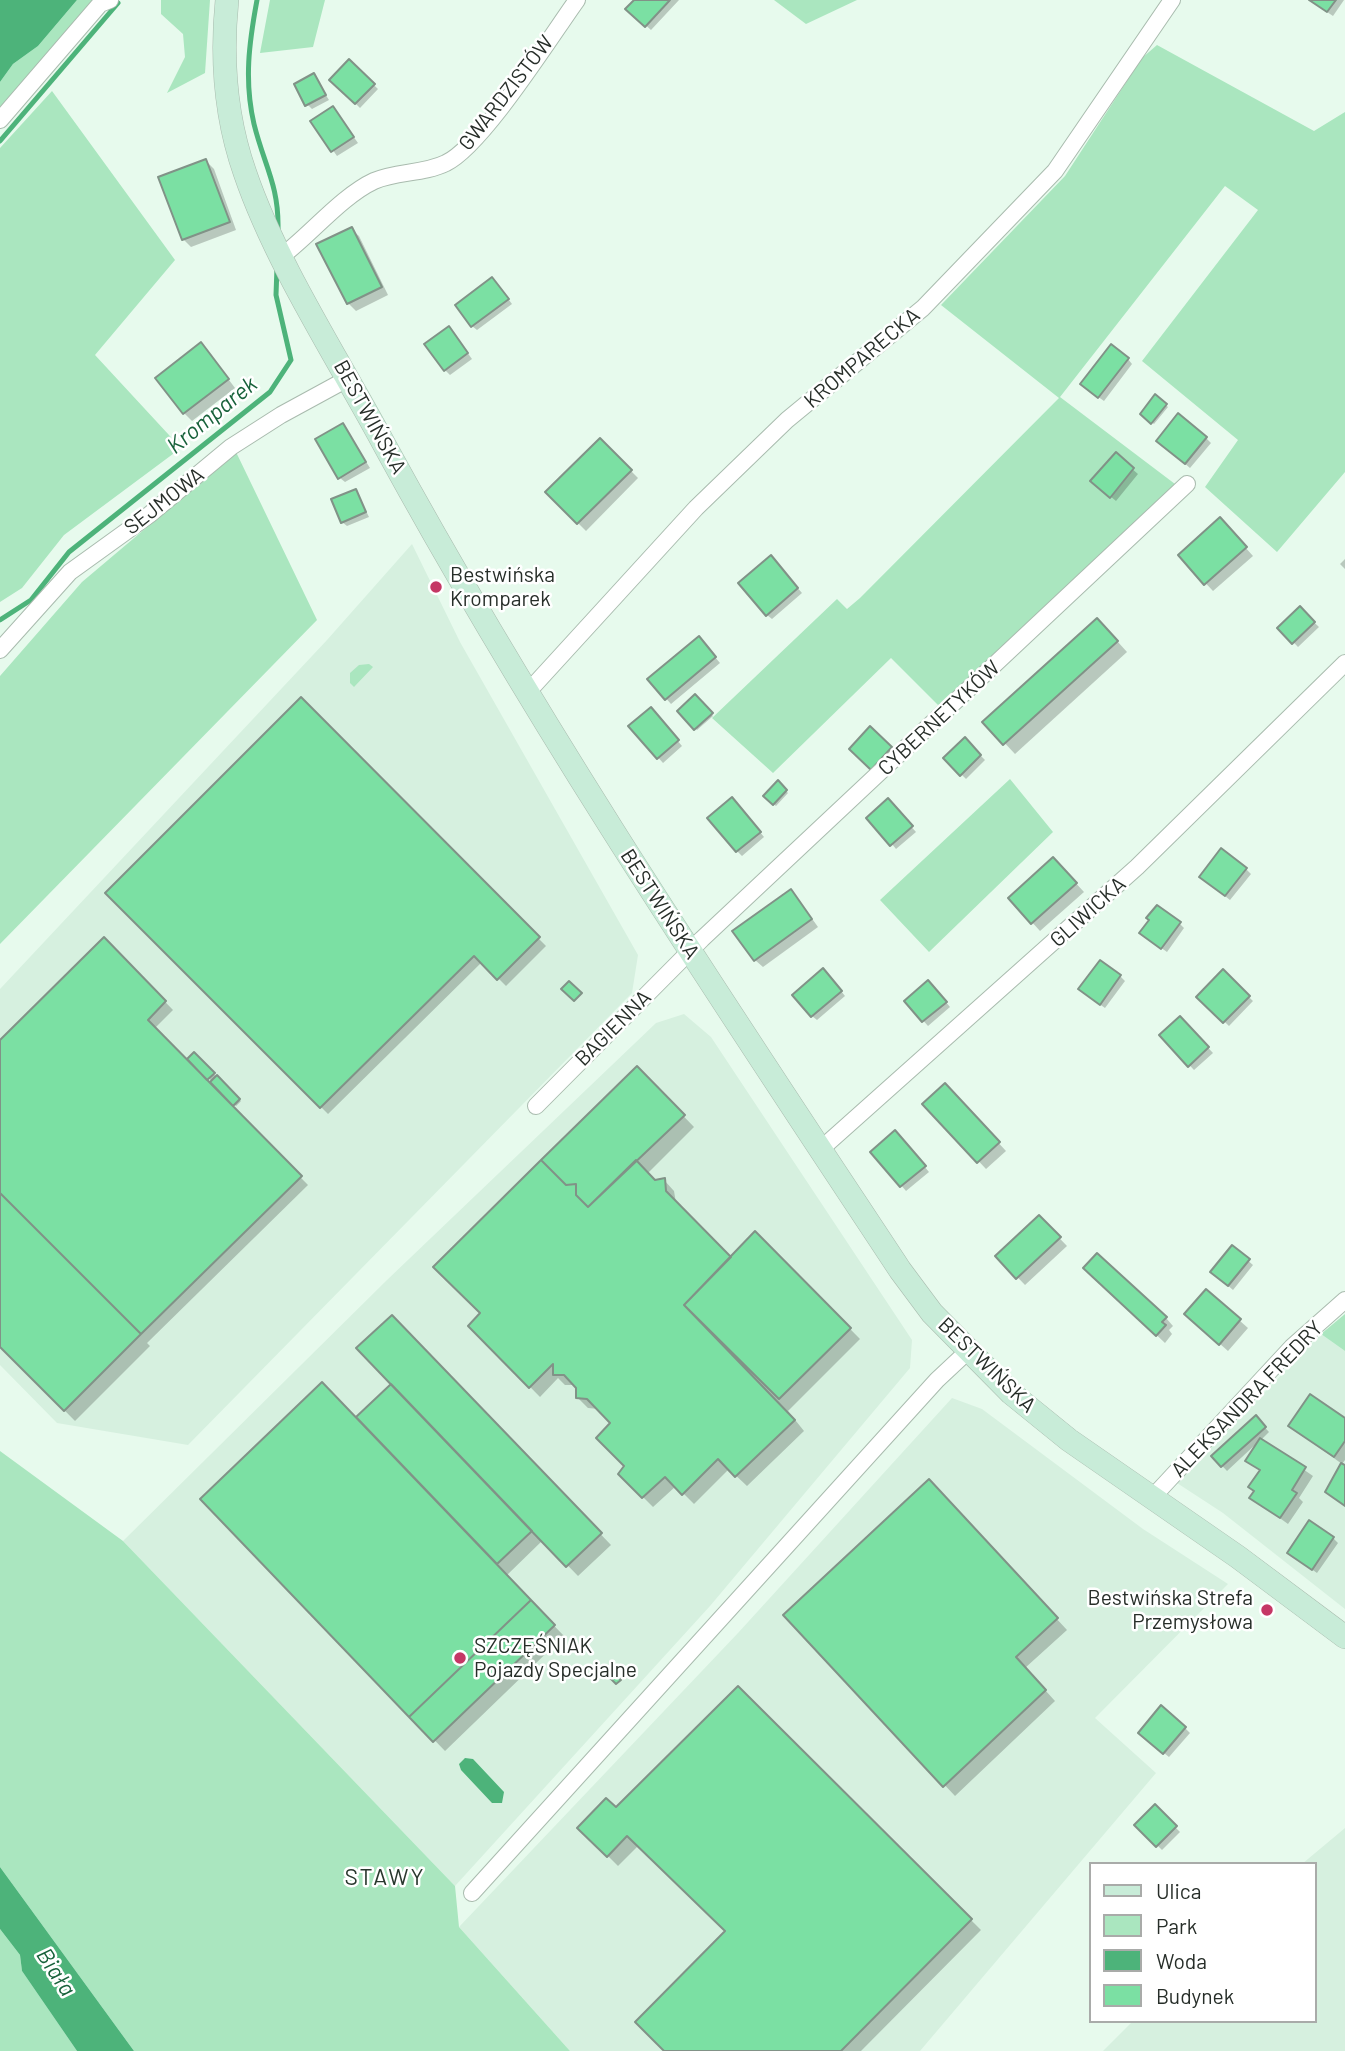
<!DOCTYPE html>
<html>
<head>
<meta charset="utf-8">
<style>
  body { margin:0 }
  #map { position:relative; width:1345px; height:2051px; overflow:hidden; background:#e7faed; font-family:Barlow,sans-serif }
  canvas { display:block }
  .legend { position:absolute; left:1089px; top:1862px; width:228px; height:161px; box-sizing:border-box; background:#fff; border:2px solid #a9aba9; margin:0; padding:9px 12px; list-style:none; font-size:21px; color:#272e29 }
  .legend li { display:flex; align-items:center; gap:14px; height:35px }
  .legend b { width:35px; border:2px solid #a9aba9 }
</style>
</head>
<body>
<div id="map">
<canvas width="1345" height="2051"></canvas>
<ul class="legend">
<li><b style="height:9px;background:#c8ecd8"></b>Ulica</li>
<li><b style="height:19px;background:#aae6bf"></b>Park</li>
<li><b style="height:19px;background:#4db37a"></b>Woda</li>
<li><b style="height:19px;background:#7be0a3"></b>Budynek</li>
</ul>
</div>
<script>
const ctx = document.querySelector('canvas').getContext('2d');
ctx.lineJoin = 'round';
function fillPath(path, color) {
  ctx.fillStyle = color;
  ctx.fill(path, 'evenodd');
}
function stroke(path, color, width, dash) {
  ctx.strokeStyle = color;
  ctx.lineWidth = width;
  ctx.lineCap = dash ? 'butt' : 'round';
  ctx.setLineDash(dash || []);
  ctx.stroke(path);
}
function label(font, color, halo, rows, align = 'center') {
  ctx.font = font + ' Barlow,sans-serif';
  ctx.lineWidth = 5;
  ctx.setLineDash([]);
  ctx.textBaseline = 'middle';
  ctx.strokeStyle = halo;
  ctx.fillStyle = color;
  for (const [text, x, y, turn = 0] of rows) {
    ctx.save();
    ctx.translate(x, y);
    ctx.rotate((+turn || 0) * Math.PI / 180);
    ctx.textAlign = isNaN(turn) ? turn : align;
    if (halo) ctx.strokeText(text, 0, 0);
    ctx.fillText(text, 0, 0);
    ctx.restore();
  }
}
fillPath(new Path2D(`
  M412,544l48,98 178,313 -6,38 -444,452 -131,-22 -57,-58v-376l327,-349z
  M684,1014l27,23 201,303 -2,28 -200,238 -255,280 -332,-345 264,-261 269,-257z
  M1321,1334l24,17v258l-122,-96 -46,-30z
  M952,1398l30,11 161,120 85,55 -133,134 61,55 -236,278h-350l-111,-124 279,-294z
  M1345,1828v223h-242l30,-30h182v-157h-13z`), '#d6f0df');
fillPath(new Path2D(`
  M77,0h18l-95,108v-26l13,-18 25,-18z
  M161,0h49l-5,73 -38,20 18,-36 -2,-23 -22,-20z
  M270,0h55l-12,47 -53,6z
  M774,0h83l-51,24z
  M1157,45l157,86 31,-19v360l-68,80 -72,-65 33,-47 -96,-79 116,-151 -33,-24 -165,211 115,87 -234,224 -50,-50 -118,115 -61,-55 125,-119 10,10 13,-11 199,-200 -118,-93 124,-129 77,-118z
  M52,91l123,169 -80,95 86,93 -117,87 -42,53 -22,14v-454z
  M236,452l81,168 -317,324v-268l82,-94z
  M369,664l4,3 -19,20 -4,-4v-10l9,-8z
  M1010,779l43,53 -124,120 -49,-52z
  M1345,1314v37l-24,-17z
  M0,1451l123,90 332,345 4,41 111,124h-436l-134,-184z
  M0,1929l20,26 2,16 55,80h-77z`), '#aae6bf');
fillPath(new Path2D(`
  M0,0h77l-39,46 -25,18 -13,18z
  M465,1758l8,1 31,33 -2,11h-10l-31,-33 -2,-6z
  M0,1867l134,184h-57l-55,-80 -2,-16 -20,-26z`), '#4db37a');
fillPath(new Path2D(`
  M636,0h43l-28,30 -23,-21z
  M1309,0h35l-11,16z
  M349,61l29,28 -18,19 -28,-28z
  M313,75l16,25 -17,9 -5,-5z
  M333,108l25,35 -21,13 -24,-34z
  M206,161l8,8 22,61 -45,17 -8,-8z
  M351,229l8,7 29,59 -32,16 -8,-8z
  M497,284l15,20 -35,26 -5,-4z
  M453,333l19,26 -22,16 -5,-5z
  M208,352l27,36 -43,33 -8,-8z
  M1128,359l4,5 -28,37 -17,-12z
  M1156,397l12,10 -14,17 -12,-10z
  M343,425l27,43 -25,14 -5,-4z
  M1206,438l5,5 -21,25 -27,-23z
  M600,440l38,38 -52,53 -39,-39z
  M1116,455l22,19 -22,27 -19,-16z
  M356,491l13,26 -22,9 -5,-4z
  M1227,527l26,29 -40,35 -33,-35z
  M1345,559v10l-5,-5z
  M775,562l27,31 -30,26 -5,-4z
  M1300,609l19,18 -21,20 -18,-19z
  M1108,631l19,21 -112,102 -30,-32z
  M703,643l17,20 -49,41 -22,-25z
  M695,697l18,19 -16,14 -18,-19z
  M301,700l245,246 -40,40 -24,-24 -154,152 -220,-221z
  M655,714l27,32 -19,17 -32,-36z
  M870,729l25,24 -19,20 -25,-24z
  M965,740l20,20 -19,19 -21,-21z
  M778,783l10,10 -12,13 -11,-10z
  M888,801l28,31 -20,17 -4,-5z
  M737,804l27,33 -22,19 -5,-5z
  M1061,867l23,25 -44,39 -30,-33z
  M1246,869l5,5 -21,26 -24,-19z
  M798,899l20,28 -55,40 -8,-7z
  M1179,923l5,5 -17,24 -21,-15z
  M104,939l69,71 -19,19 154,156 -161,158 3,3 -75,75 -75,-76v-303z
  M1223,972l30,29 -24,25 -30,-29z
  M828,975l17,21 -28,24 -5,-4z
  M1120,976l5,5 -20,27 -20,-14z
  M933,987l17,20 -22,19 -22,-25z
  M1180,1018l33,35 -19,17 -33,-35z
  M194,1055l47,46 -5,5 -46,-47z
  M637,1068l57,59 -47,47 7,7 10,-1 10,11 2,12 54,55 25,-25 105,106 -72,72 16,20 -57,55 -18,-17 -35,35 -18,-18 -23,21 -33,-33 7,-8 -14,-43 -14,-14 -11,-1 -11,-11 -1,-12h-11l-7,-7 -18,19 -70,-71 13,-13z
  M945,1085l61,66 -20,18 -61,-65z
  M900,1137l29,35 -23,19 -33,-39z
  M1039,1217l28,29 -42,39 -28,-29z
  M1232,1247l21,18 -20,25 -16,-14z
  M1086,1268l80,50 7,8 -4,4 3,4 -7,9z
  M1206,1291l42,37 -20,23 -34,-30z
  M392,1317l219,228 -33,31 -35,-36 -37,36 58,60 -119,115 -243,-252 155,-79 37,-36z
  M1255,1417l14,15 -8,8 52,36 -14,22 4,4 -15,22 -36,-26 9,-27 -13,-11 9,-17 -30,28 -14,-15z
  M1345,1420v40l-3,4 -52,-38z
  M939,1492l128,138 -42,38 30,33 -100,95 -169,-181z
  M1333,1538l5,5 -21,30 -28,-20z
  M738,1688l243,242 -120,121h-195l61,-120 -88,-86 -21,21 -38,-38 36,-19z
  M1185,1728l5,5 -21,24 -24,-19z
  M1155,1807l25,25 -18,18 -25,-25z`), '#0003');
stroke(new Path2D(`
  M257,0c-8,43 -13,81 -3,124 10,41 25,61 24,105
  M0,141l118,-138
  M0,620l31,-20 38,-48 201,-160 21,-32 -15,-65 1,-28`), '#4db37a', 5);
const building = new Path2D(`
  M634,0h36l-25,27 -20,-18z
  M1309,0h27l-9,12z
  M349,59l26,25 -20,20 -26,-24z
  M314,73l12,22 -21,11 -11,-22z
  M333,106l21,31 -23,15 -21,-31z
  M206,159l24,63 -48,18 -24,-63z
  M352,227l30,60 -35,17 -31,-60z
  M492,277l17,22 -38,28 -16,-22z
  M449,326l19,27 -24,18 -20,-27z
  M201,342l28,37 -46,35 -28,-36z
  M1111,344l18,14 -31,40 -18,-14z
  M1155,394l12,10 -16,20 -11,-10z
  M1178,413l29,24 -22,27 -29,-23z
  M343,423l23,39 -28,17 -23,-40z
  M600,438l32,32 -55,54 -32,-32z
  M1116,452l18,16 -24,30 -20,-17z
  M356,489l10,23 -25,11 -10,-24z
  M1220,517l27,30 -43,38 -26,-30z
  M771,555l27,33 -32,28 -28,-33z
  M1300,606l15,16 -23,22 -15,-16z
  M1097,618l21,23 -115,104 -21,-23z
  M699,636l17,21 -51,43 -18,-21z
  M695,694l18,19 -19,17 -17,-19z
  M301,697l239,240 -43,43 -23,-24 -154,152 -215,-215z
  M651,707l28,33 -22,19 -29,-33z
  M870,726l22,21 -21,23 -22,-21z
  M965,737l16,18 -21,21 -17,-18z
  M778,780l9,10 -14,15 -10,-9z
  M732,797l29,35 -25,20 -29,-34z
  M888,798l25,28 -23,20 -24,-28z
  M1221,848l26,20 -22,28 -26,-19z
  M1053,857l24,26 -46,41 -23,-26z
  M791,889l21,30 -58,42 -22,-30z
  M1157,905l24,17 -20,27 -22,-16 10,-13 -3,-2z
  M104,937l62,64 -18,19 154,156 -161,158 -141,-141v-153z
  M1100,960l21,15 -21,30 -22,-16z
  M823,968l19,23 -31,26 -19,-22z
  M1223,969l27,27 -27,27 -27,-26z
  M928,980l19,22 -25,20 -18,-21z
  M569,981l13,12 -8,8 -13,-12z
  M1180,1016l29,31 -21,20 -29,-32z
  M194,1052l21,21 -8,7 -20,-21z
  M637,1066l48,49 -97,92 -12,-12v-11l-10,1 -25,-25z
  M217,1075l23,24 -7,7 -23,-24z
  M945,1083l55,59 -23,21 -55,-59z
  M895,1130l31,36 -26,21 -30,-35z
  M541,1160l25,25 10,-1v11l12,12 48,-47 19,20 10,-2 1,13 65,66 -47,48 111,115 -60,57 -17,-18 -36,36 -17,-18 -23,21 -24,-24 6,-8 -28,-28 14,-15 -23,-24 -11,-1v-10l-12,-13h-11v-11l-24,24 -61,-62 12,-13 -47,-46z
  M0,1193l141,141 -77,77 -64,-64z
  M1039,1215l22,22 -45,42 -21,-23z
  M755,1231l96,97 -72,71 -95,-94z
  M1232,1245l18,14 -22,27 -18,-14z
  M1097,1253l70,64 -5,5 4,3 -10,11 -73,-68z
  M1206,1289l35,30 -22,26 -35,-31z
  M392,1315l210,218 -36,34 -210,-219z
  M322,1382l209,218 -122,117 -209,-218z
  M391,1384l141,147 -35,33 -141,-147z
  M1310,1394l35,24v23l-11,16 -46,-31z
  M1256,1415l10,12 -45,40 -10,-11z
  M1260,1438l46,29 -14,23 5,3 -17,25 -31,-20 5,-7 -6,-4 12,-17 -15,-9z
  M1341,1463l4,2v41l-20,-14z
  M929,1479l129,139 -42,39 30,33 -103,97 -160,-172z
  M1309,1520l25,17 -22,33 -25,-17z
  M531,1600l24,25 -122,117 -24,-25z
  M609,1667l12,13 -5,4 -12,-12z
  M738,1686l234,233 -131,132h-177l-29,-29 90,-91 -98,-95 -20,21 -30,-29 29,-30 10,9z
  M1161,1705l25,22 -23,27 -25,-21z
  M1155,1804l22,22 -21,21 -22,-22z`);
fillPath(building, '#7be0a3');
stroke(building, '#819287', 2);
const street = new Path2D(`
  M0,120l100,-116 10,-4
  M282,256c29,-22 60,-60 92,-75 22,-10 50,-7 72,-18 36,-17 105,-127 131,-163
  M0,650l70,-78 79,-57 82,-68 50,-32 68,-37
  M526,694l170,-186 91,-88 136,-112 132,-137 117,-171
  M536,1106l166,-167 485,-455
  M821,1149l316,-282 208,-204
  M1151,1499l141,-152 53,-47
  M472,1893l465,-513 31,-29`);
const secondary = new Path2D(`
  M227,0c-6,59 -2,116 18,173 31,91 94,187 140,273 155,284 336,553 515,824l32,43 79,80 58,47 169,117 107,80`);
stroke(street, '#a9bbae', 18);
stroke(secondary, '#a9bbae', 24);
stroke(street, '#fff', 16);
stroke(secondary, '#c8ecd8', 23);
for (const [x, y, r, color] of [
  [436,587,7,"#c53765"],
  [1267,1610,7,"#c53765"],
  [460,1658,7,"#c53765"]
]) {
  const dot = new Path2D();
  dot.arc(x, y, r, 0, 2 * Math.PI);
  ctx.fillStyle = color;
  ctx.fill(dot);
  stroke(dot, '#fff', 2.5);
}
label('21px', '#272e29', '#fff', [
  ["GWARDZISTÓW",506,93,-52],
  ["KROMPARECKA",862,358,-40],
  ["BESTWIŃSKA",370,417,61],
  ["SEJMOWA",164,501,-38],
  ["CYBERNETYKÓW",939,718,-43],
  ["BESTWIŃSKA",660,904,57],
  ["GLIWICKA",1088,912,-42],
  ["BAGIENNA",613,1028,-45],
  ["BESTWIŃSKA",987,1365,44],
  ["ALEKSANDRA FREDRY",1247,1399,-46]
]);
label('21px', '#272e29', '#fff', [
  ["Bestwińska",450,575],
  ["Kromparek",450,599],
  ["Bestwińska Strefa",1253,1598,"right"],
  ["Przemysłowa",1253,1622,"right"],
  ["SZCZĘŚNIAK",474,1646],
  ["Pojazdy Specjalne",474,1670]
], 'left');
label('italic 23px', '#18623b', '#fff', [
  ["Kromparek",212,415,-39],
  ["Biała",56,1972,57]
]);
ctx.letterSpacing = '2px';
label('23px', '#29382e', '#fff', [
  ["STAWY",385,1877]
]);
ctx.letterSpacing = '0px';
</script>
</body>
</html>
